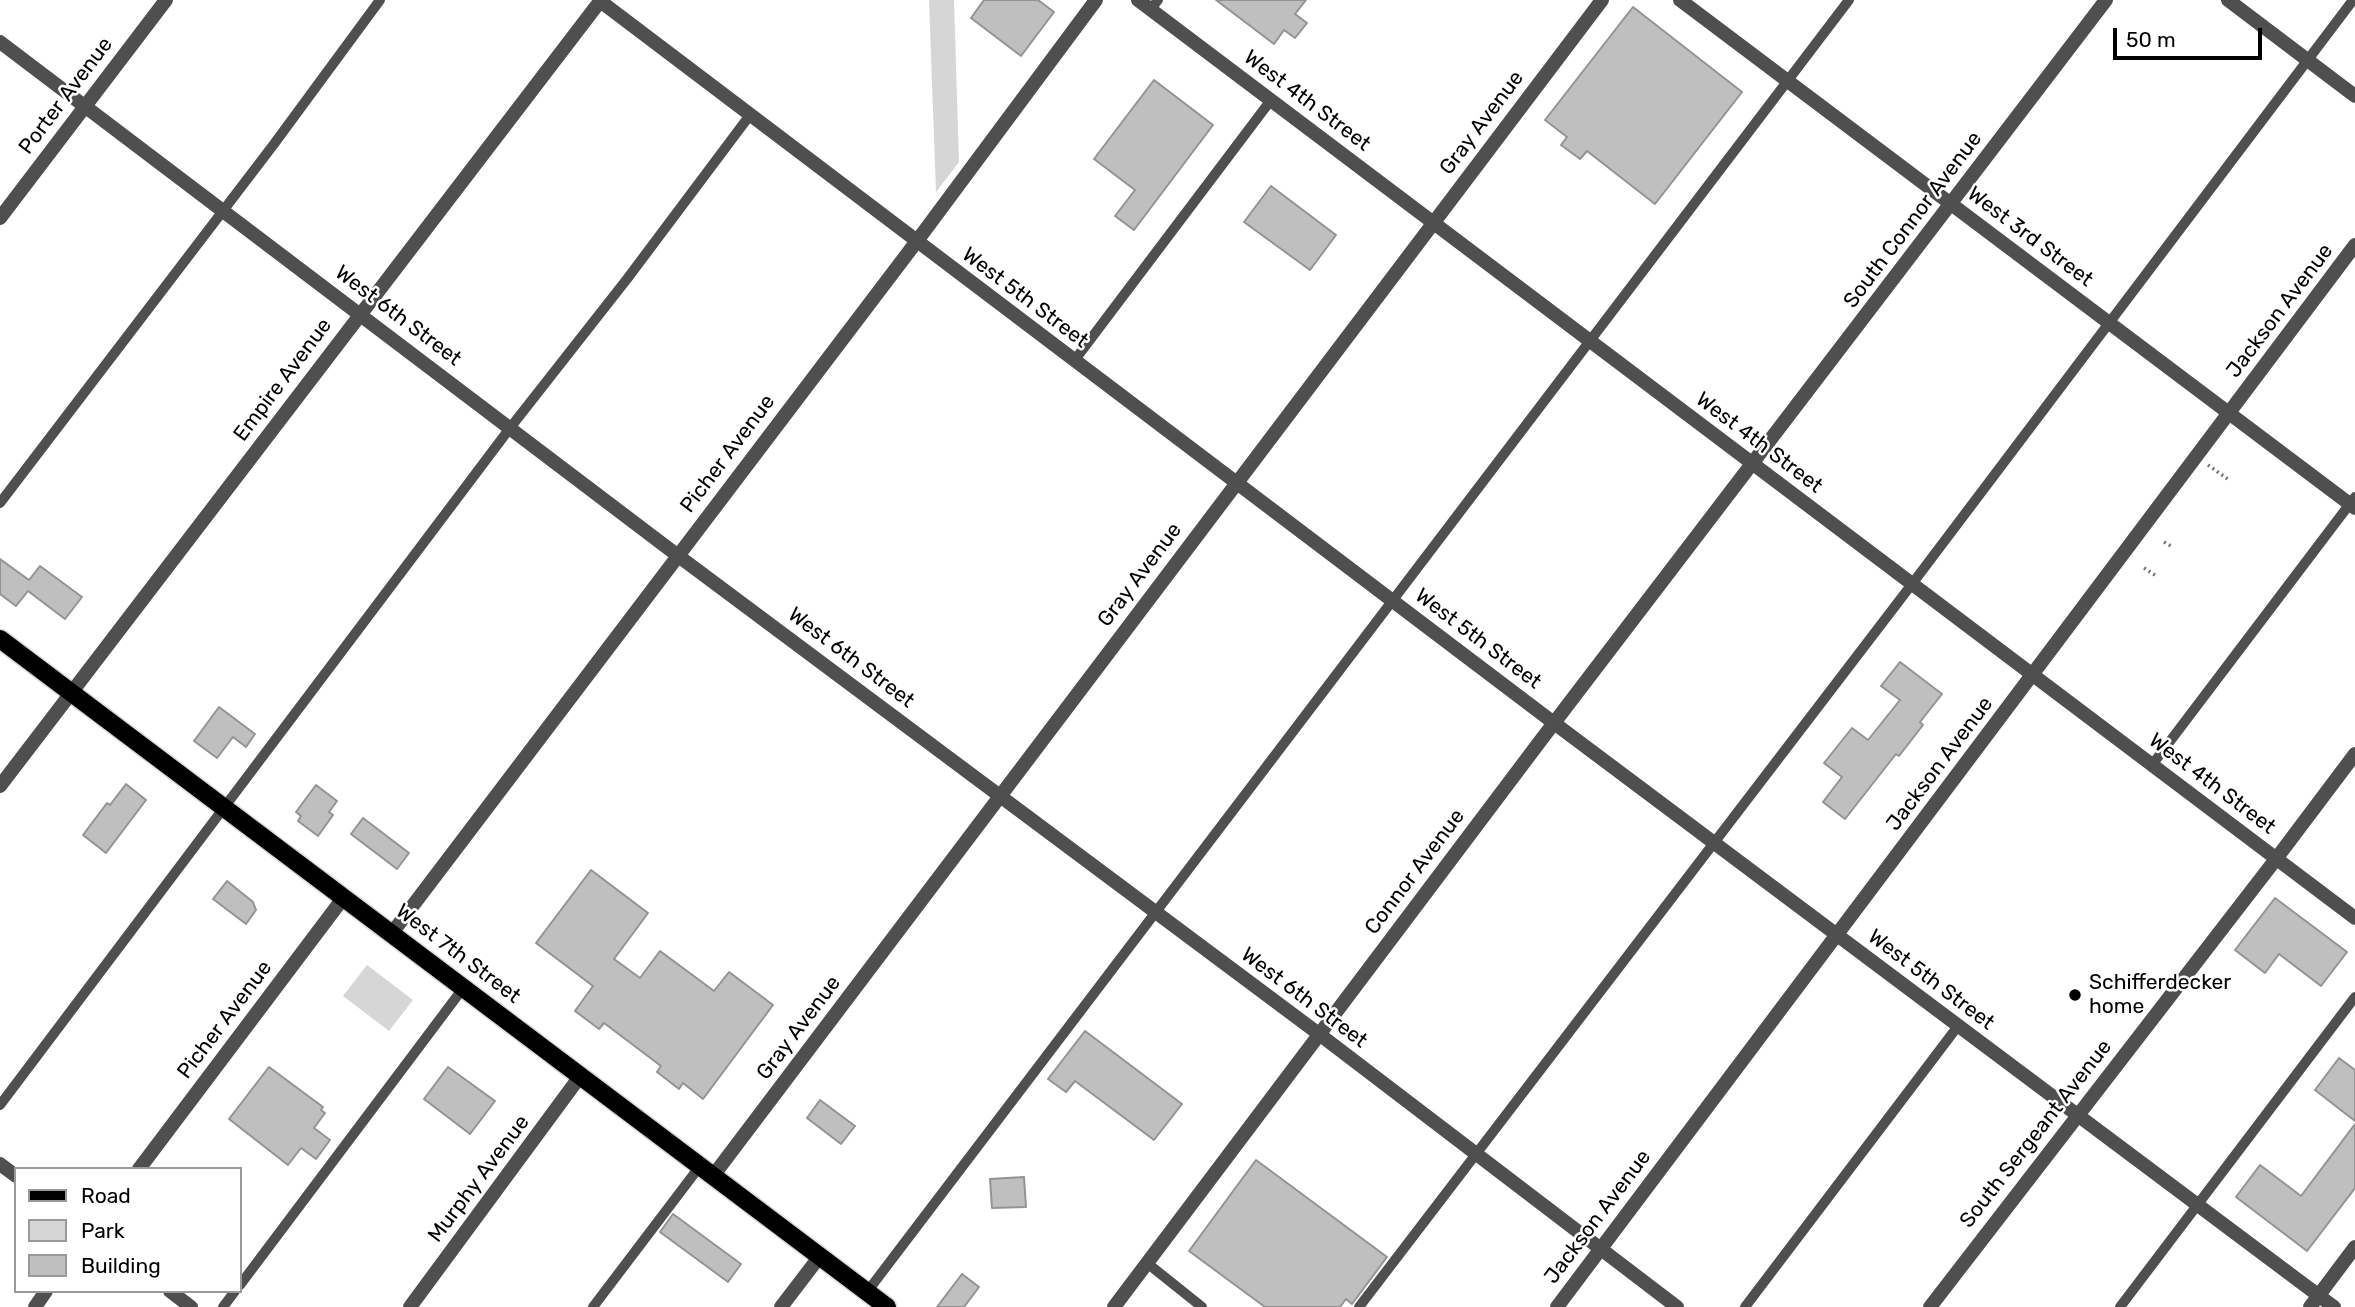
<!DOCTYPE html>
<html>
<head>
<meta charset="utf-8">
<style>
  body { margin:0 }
  #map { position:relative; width:2355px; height:1307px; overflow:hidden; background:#fff; font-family:Rubik,sans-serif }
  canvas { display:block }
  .legend { position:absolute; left:14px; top:1167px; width:228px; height:126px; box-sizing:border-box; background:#fff; border:2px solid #999; margin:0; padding:9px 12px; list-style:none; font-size:21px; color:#000 }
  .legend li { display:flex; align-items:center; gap:14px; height:35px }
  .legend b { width:35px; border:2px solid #999 }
  .scale { position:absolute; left:2113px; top:28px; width:149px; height:32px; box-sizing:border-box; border:4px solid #000; border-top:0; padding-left:9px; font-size:21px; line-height:24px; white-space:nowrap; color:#000; -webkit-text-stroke:5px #fff; paint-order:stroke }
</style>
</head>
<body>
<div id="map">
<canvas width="2355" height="1307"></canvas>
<ul class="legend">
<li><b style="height:9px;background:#000"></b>Road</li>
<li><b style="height:19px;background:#d6d6d6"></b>Park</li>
<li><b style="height:19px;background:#bfbfbf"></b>Building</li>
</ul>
<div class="scale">50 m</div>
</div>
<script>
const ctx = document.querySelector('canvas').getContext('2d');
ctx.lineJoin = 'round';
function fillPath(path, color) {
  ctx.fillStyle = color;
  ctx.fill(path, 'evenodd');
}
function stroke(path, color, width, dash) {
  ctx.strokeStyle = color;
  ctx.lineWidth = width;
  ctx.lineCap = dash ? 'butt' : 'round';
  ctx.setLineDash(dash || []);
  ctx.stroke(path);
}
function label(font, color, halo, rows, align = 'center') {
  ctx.font = font + ' Rubik,sans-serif';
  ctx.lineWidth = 5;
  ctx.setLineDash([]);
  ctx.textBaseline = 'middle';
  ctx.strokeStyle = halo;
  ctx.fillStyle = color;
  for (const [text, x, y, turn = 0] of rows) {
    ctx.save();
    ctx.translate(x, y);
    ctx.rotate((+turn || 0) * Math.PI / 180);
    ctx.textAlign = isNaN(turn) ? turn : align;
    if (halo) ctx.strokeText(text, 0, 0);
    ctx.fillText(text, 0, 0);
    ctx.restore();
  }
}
fillPath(new Path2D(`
  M929,0h25l5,162 -23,30z
  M367,965l46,35 -24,31 -46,-35z`), '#d6d6d6');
const building = new Path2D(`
  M984,0h54l16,12 -33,44 -50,-38z
  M1216,0h90l-11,14 12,9 -12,15 -11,-8 -10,14z
  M1633,7l109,85 -87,112 -68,-53 -7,8 -19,-14 6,-8 -22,-17z
  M1154,80l59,45 -79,105 -19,-14 20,-26 -41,-31z
  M1271,186l65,49 -26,35 -66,-48z
  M0,559l29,21 11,-14 42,31 -17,22 -37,-28 -12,15 -16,-12z
  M1900,662l42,32 -22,28 3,3 -24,31 -3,-2 -51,65 -22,-17 19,-25 -18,-14 28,-35 16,12 32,-40 -19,-14z
  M219,707l36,27 -9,13 -13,-10 -16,21 -23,-17z
  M126,784l20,16 -40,53 -23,-18 24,-32 3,2z
  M316,785l21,16 -8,11 4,3 -15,21 -20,-15 3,-5 -5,-4z
  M363,818l46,35 -12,16 -46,-35z
  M591,870l57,43 -34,46 26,19 20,-27 54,40 15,-19 44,33 -70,94 -20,-16 -4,6 -22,-17 4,-6 -57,-43 -5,6 -24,-18 18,-25 -57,-43z
  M227,881l26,21 3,8 -10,14 -33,-25z
  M2275,898l72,54 -26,34 -42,-32 -14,19 -30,-23z
  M1085,1031l97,73 -28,36 -79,-59 -9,11 -18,-13z
  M2339,1058l16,12v51l-40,-31z
  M269,1067l54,40 -2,3 4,3 -11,15 16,12 -14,19 -15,-11 -13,17 -59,-46z
  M448,1067l47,34 -25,33 -46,-35z
  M820,1100l35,26 -14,18 -34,-26z
  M2355,1124v64l-48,63 -71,-54 24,-32 41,31z
  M1256,1160l131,97 -35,47 -6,-5 -6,8h-75l-76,-56z
  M1024,1177l2,30 -34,1 -2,-29z
  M673,1214l68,50 -13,18 -68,-50z
  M962,1274l17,13 -15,20h-27z`);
fillPath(building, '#bfbfbf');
stroke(building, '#939393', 2);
const primary = new Path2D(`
  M0,639l887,668`);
stroke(primary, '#dbdbdb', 21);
stroke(new Path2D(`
  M2208,465l21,15
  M2164,542l7,4
  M2144,568l11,7`), '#717171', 3.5, [2, 3.5]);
stroke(new Path2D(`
  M1151,9l7,-9
  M1074,361l197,-261
  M0,503l274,-359 106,-144
  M2152,765l203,-268
  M0,1105l510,-677 117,-149 123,-164
  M1147,1263l55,44
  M240,1285l224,-298
  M867,1292l982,-1292
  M223,1307l12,-16
  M593,1307l107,-141
  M1359,1307l553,-723 441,-584
  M1745,1307l213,-281
  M2120,1307l235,-310`), '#4f4f4f', 10);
stroke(new Path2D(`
  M1680,0l675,508
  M600,1l954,722 780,584
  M0,42l677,513 642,479 358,273
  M0,218l166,-218
  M0,786l601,-786
  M392,933l525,-692 179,-241
  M0,1164l16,12
  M139,1169l205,-272
  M713,1176l889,-1176
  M170,1291l21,16
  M35,1307l11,-16
  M410,1307l171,-232
  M781,1307l39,-51
  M1114,1307l427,-567 565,-740
  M1557,1307l798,-1062
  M1930,1307l346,-448 79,-105
  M2310,1307l45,-60`), '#4f4f4f', 14);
stroke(new Path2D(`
  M1138,0l1217,918
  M2228,0l127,96`), '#4f4f4f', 14);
stroke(primary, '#000', 18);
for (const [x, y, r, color] of [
  [2075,995,7,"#000"]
]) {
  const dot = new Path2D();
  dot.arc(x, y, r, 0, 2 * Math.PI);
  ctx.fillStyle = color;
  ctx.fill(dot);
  stroke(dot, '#fff', 2.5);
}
label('21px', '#000', '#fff', [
  ["Porter Avenue",66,96,-53],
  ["West 4th Street",1307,101,37],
  ["Gray Avenue",1482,123,-53],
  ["South Connor Avenue",1913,220,-53],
  ["West 3rd Street",2030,237,37],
  ["West 5th Street",1025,298,37],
  ["Jackson Avenue",2280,311,-53],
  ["West 6th Street",398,316,37],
  ["Empire Avenue",283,380,-53],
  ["West 4th Street",1759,443,37],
  ["Picher Avenue",728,454,-53],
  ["Gray Avenue",1140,575,-53],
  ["West 5th Street",1478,639,37],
  ["West 6th Street",851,658,37],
  ["Jackson Avenue",1940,764,-53],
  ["West 4th Street",2212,784,37],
  ["Connor Avenue",1415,872,-53],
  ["West 7th Street",458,954,37],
  ["West 5th Street",1931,980,37],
  ["West 6th Street",1304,998,37],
  ["Picher Avenue",225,1020,-53],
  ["Gray Avenue",799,1028,-53],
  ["South Sergeant Avenue",2036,1134,-52],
  ["Murphy Avenue",479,1179,-53],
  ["Jackson Avenue",1598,1217,-53]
]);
label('21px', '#000', '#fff', [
  ["Schifferdecker",2089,983],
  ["home",2089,1007]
], 'left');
</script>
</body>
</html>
